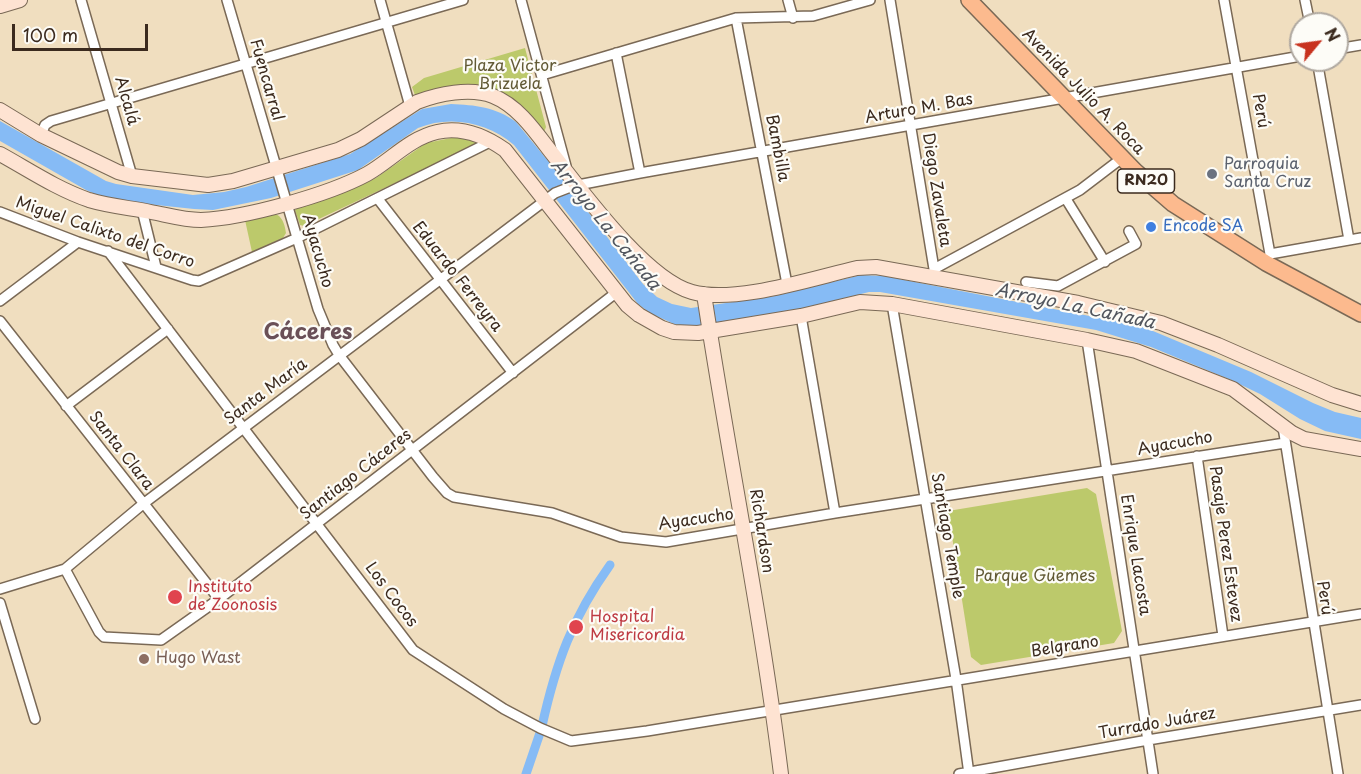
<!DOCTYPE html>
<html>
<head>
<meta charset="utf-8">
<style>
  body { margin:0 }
  #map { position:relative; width:1361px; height:774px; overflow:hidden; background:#f0debf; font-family:"Playpen Sans",sans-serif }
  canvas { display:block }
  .north { position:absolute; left:1289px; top:12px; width:60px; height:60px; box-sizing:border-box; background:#fdfcf7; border:2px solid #afa8a0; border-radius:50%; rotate:61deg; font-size:16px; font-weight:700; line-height:24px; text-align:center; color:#3b2a1e }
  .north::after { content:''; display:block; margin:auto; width:21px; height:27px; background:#c8321e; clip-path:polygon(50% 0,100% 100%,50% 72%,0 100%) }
  .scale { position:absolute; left:12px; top:24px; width:136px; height:27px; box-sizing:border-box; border:3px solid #3b2a1e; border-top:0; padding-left:8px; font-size:18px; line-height:21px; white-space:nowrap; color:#3b2a1e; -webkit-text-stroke:4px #fdfcf7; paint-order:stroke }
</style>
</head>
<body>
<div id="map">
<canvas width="1361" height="774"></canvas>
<div class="north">N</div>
<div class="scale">100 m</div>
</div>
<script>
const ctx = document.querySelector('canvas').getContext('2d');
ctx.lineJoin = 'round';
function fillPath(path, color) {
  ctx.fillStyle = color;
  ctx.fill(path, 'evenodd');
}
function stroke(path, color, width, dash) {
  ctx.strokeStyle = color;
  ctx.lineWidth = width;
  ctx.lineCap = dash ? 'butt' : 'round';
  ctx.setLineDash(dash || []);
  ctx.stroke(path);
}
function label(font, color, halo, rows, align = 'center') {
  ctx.font = font + ' "Playpen Sans",sans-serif';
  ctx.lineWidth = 4.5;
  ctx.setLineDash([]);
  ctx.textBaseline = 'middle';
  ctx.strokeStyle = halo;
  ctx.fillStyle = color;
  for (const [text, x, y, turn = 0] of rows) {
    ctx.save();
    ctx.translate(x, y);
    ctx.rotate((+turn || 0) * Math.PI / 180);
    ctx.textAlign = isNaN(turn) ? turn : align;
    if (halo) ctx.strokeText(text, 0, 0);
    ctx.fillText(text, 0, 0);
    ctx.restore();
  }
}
fillPath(new Path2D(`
  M525,48l21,79 -2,5 -50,-39 -78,5 -4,-11 12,-9z
  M456,137l24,6 -176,83 -4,-1 -5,-15 5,-5 34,-9 23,-9 19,-9 50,-35z
  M273,214c9,0 12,11 13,19l-3,5 -31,14 -7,-32z
  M1087,488l9,6 26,137 -8,12 -133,22 -10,-8 -23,-146z`), '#bcc96b');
fillPath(new Path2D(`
  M451,104c24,1 45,3 65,18l47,57 80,105 14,13 15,7 19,4 84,-12 86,-21 23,1 257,50 110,46 62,31 22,9 26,6v21l-36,-8 -25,-12 -40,-25 -29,-14 -80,-33 -55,-17 -216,-38h-11l-88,22 -81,14 -26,-4 -24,-11 -12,-9 -124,-159c-27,-23 -64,-30 -96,-17l-60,42 -87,28 -58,12 -19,-1 -85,-9 -23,-10 -86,-49v-20l106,60 10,3 77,11 31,-3 22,-5 104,-33 72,-45z`), '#86bbf5');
stroke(new Path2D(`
  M542,726c14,-63 30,-108 68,-161
  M526,774l15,-44`), '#86bbf5', 9);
const street = new Path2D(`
  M81,0l51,176
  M227,0l91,309 15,36 6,10 94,122 14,16 7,4 98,16 69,24 45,5 169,-29 450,-70
  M380,0l30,106
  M521,0l45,166
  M788,0l5,18
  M890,0l44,269 -1,9
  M1224,0l46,254 -4,9
  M1305,0l5,24
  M736,18l51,266
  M1337,49l24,-4
  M616,53l24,120
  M1317,60l32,180
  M542,75l194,-57 77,-2 57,-16
  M41,135l4,-10 6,-4 412,-121
  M378,199l135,174
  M1066,199l39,63
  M142,210l14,57
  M0,212l78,30 114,38 7,1 98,-43 195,-97
  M108,251l305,399 91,59 36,19 31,13 76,-10 714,-117
  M1270,254l91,-16
  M934,269l146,-79 42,-32
  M1026,282l32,4 78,-42 -7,-13
  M0,301l78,-59
  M892,304l64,375 13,95
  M801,316l34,197
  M0,321l219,278
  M1087,340l66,434
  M66,406l102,-77
  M1283,427l55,347
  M1197,456l26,180
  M65,569l34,63 5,5 57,3 58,-41 398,-307
  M0,589l65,-20 78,-65 412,-311 18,-7 67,-13 661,-117
  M0,603l35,116
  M959,774l189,-34 213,-35`);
const secondary = new Path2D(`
  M0,6l20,-6
  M0,110l41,25 77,37 14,4 76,9 25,-4 105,-31 23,-11 56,-37c21,-8 53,-15 76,-6 25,10 42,35 58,56 31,39 94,127 141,140 43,12 121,-14 165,-24l19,-1 202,36 83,20 57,22 114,50 29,9
  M0,154c29,16 57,35 89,46 20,6 42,8 62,12 16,3 33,8 50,8 44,-2 127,-25 166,-46 23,-13 43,-36 70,-42 25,-6 48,4 68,18l122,155 12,10 23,13 12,4 24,1 103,-17 59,-14 32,2 195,36 49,11 97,38 59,44 12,6 57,10
  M704,294c24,160 57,319 77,480`);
const primary = new Path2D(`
  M969,0l166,171 38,33 93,59 95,51`);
stroke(street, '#7a6956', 12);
stroke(secondary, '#7a6956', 16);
stroke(primary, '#7a6956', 18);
stroke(street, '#fff', 9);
stroke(secondary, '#fee3d2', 14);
stroke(primary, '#fcba8e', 15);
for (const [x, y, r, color] of [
  [1212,174,6,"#6b7280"],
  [1151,227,6,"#3f7fe0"],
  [175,597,8,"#e0444e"],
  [576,627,8,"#e0444e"],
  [144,659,6,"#8d6e63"]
]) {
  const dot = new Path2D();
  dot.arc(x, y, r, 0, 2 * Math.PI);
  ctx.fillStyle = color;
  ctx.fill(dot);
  stroke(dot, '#fdfcf7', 2);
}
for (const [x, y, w] of [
  [1146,181,57]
]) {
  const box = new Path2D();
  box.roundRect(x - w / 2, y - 12, w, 24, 4.5);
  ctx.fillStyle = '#fdfcf7';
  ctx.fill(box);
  stroke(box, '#3b2a1e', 1.5);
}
label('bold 15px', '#3b2a1e', null, [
  ["RN20",1146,181]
]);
label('16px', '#625a35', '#fdfcf7', [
  ["Plaza Victor",510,67],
  ["Brizuela",510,85],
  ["Parque Güemes",1035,577]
]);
label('16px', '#3b2a1e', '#fdfcf7', [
  ["Fuencarral",266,80,74],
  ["Avenida Julio A. Roca",1083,92,46],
  ["Alcalá",126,101,74],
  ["Arturo M. Bas",919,109,-10],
  ["Perú",1260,111,80],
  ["Bambilla",777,148,79],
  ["Diego Zavaleta",936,190,81],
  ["Miguel Calixto del Corro",105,233,19],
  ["Ayacucho",317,251,74],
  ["Eduardo Ferreyra",457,277,52],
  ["Santa María",266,392,-37],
  ["Ayacucho",1175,444,-10],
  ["Santa Clara",121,451,52],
  ["Santiago Cáceres",356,475,-38],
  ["Ayacucho",696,520,-8],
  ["Richardson",761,531,81],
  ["Santiago Temple",947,536,80],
  ["Pasaje Perez Estevez",1225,544,82],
  ["Enrique Lacosta",1135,555,81],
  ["Los Cocos",391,595,53],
  ["Perú",1324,598,81],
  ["Belgrano",1065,647,-9],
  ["Turrado Juárez",1157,724,-10]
]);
label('16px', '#5b616d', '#fdfcf7', [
  ["Parroquia",1224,165],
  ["Santa Cruz",1224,183]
], 'left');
label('16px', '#366cbe', '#fdfcf7', [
  ["Encode SA",1163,227]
], 'left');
label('16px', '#be3a42', '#fdfcf7', [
  ["Instituto",188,588],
  ["de Zoonosis",188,606],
  ["Hospital",590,618],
  ["Misericordia",590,636]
], 'left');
label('16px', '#785e54', '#fdfcf7', [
  ["Hugo Wast",156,659]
], 'left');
label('italic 18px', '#52565e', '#fdfcf7', [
  ["Arroyo La Cañada",605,225,51],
  ["Arroyo La Cañada",1075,307,12]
]);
label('bold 22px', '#6a5057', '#fdfcf7', [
  ["Cáceres",308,333]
]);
</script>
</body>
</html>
